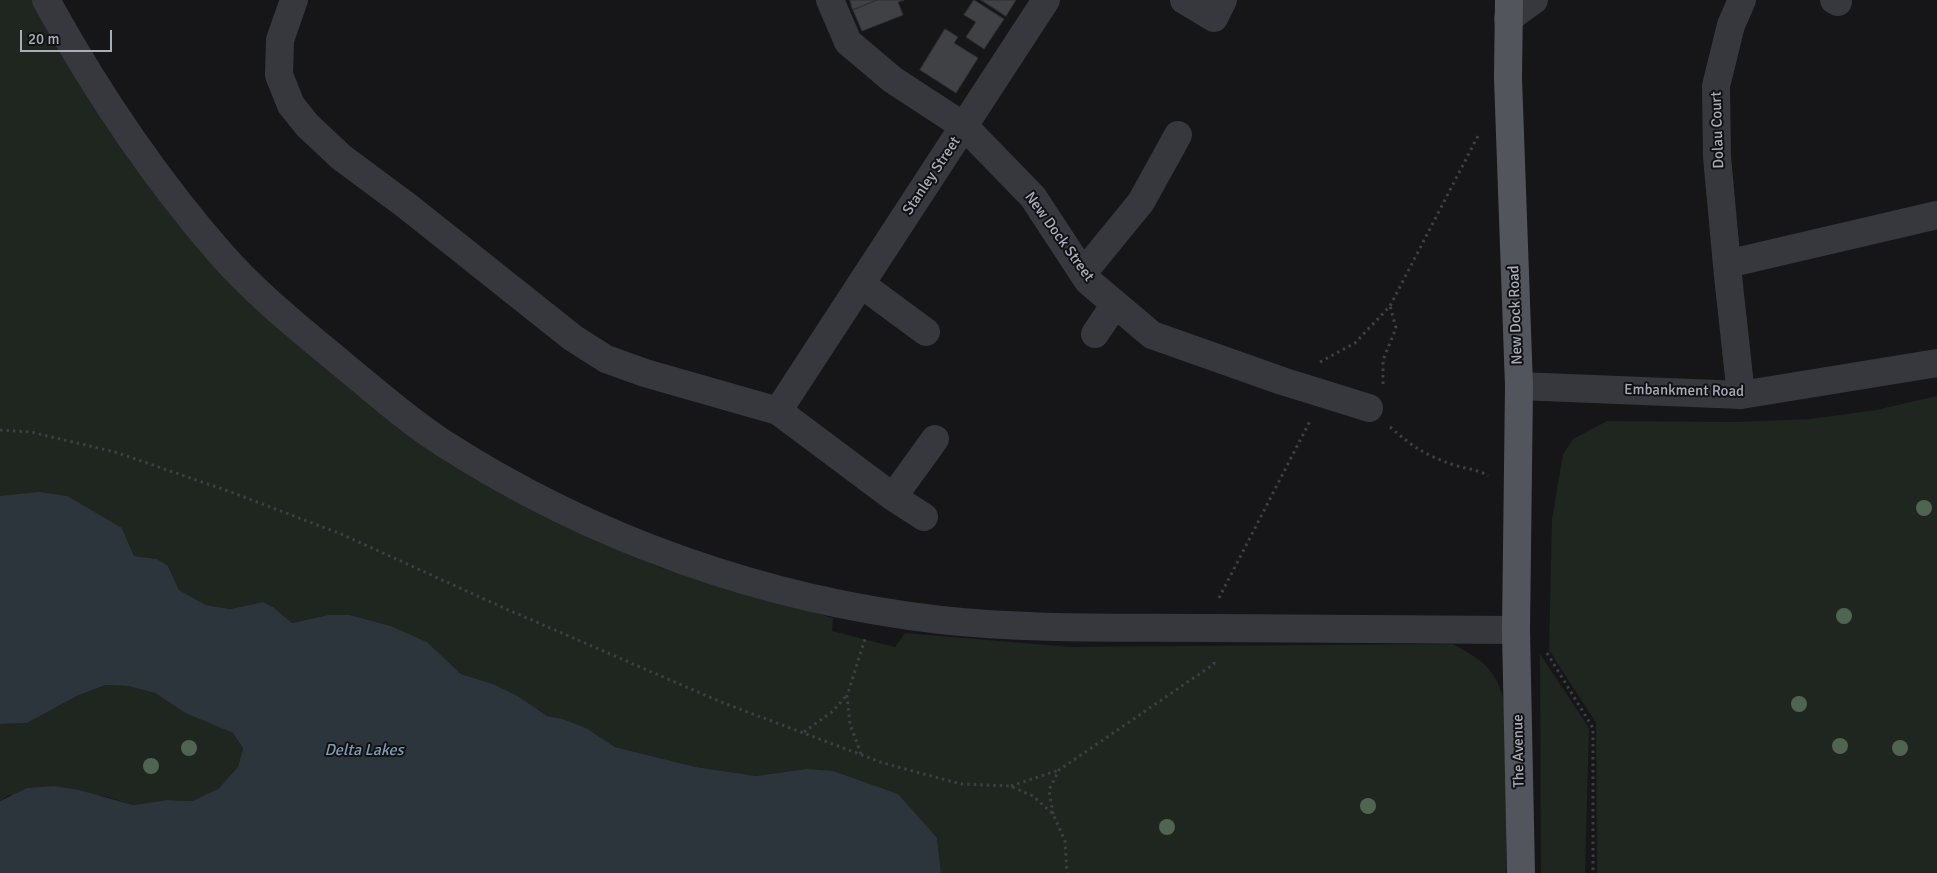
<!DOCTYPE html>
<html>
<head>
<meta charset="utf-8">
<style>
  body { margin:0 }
  #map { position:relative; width:1937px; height:873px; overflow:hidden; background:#161618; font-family:Signika,sans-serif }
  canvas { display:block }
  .scale { position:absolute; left:20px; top:30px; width:92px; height:22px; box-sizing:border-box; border:2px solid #a8adb8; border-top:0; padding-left:6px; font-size:15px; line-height:18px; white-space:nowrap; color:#a8adb8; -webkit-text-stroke:4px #111113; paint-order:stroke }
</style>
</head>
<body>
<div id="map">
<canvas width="1937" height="873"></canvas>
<div class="scale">20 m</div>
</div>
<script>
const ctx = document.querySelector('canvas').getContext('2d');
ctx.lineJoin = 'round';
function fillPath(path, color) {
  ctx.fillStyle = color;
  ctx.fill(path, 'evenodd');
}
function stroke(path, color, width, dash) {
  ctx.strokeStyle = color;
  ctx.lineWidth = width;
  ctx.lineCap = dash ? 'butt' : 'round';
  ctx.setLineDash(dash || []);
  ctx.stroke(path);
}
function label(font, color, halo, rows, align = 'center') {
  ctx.font = font + ' Signika,sans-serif';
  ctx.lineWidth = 4;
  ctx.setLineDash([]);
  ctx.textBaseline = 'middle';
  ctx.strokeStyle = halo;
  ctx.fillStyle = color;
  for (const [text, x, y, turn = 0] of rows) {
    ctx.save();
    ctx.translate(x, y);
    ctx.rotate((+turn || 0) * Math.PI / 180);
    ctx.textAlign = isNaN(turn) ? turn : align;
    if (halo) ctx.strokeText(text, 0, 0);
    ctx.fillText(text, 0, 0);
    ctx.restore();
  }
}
fillPath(new Path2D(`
  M0,0h34l145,220 345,284 134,63 175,51 -1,13 63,16 10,-14 165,14 383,-3c34,19 43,25 53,64v165h-565l-4,-35 -131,-69 -50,7 -60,-9 -81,-20 -29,-19 -23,-9 -16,-3 -29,-20 -25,-12 -32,-10 -34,-32 -36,-16 -41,-11h-22l-36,8 -19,-16 -10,-5 -33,7 -24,-4 -27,-15 -11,-24 -11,-7 -23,-3 -12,-28 -122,-32z
  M1937,396v477h-340l-1,-150 -47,-73 3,-131 11,-65 10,-15 34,-18 128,1 76,-3 65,-9z
  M1540,654l49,74 -4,145h-44z
  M107,685l21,1 27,7 30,20 48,20 10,15 -5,19 -20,22 -26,12 -25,-1 -34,5 -29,-9 -95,-1 -9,6v-77l27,-1 50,-27z`), '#1e261f');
fillPath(new Path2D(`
  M39,492l28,4 55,32 12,28 23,3 11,7 11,24 27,15 24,4 33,-7 10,5 19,16 36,-8h22l41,11 36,16 34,32 32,10 25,12 29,20 16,3 23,9 29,19 81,20 60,9 50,-7 27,2 65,23 39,44 4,35h-941v-72l27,-13 27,-2 25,4 54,15 34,-5 25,1 26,-12 20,-22 5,-19 -10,-15 -48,-20 -30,-20 -27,-7 -22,-1 -29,11 -50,27 -27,1v-228z`), '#2c353c');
const building = new Path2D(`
  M850,0h27l-24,10z
  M877,0h27l-6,2 5,13 -41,16 -9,-21z
  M974,0l30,19 -20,30 -18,-12 10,-15 -12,-7z
  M981,0h35l-10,16z
  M945,29l13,8 -4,6 24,15 -22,35 -36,-23z`);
fillPath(building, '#404145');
stroke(building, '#303034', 1);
stroke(new Path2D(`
  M1320,362l35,-19 35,-37 89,-172
  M1383,384v-24l13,-32 -6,-22
  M1390,427c23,20 35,28 64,38 12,4 24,4 34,11
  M0,430l31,2 84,20 116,40 110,42 163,74 217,94 162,61 78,21 49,2 23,10 20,18 12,27 2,32
  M1219,598l91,-177
  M1547,653l46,75v145
  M804,732l29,-21 13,-15
  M861,754l-11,-30 -3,-28 18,-57
  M1011,786l48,-16
  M1053,814l-4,-24 10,-20 155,-106v-6`), '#3d3f44', 3, [2.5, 4]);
stroke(new Path2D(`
  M46,0c50,91 107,176 175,254 36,41 79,75 121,110 33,27 65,56 101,79 149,96 322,157 498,177 91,10 183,7 275,8 100,0 200,1 300,2
  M294,0l-14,40 -1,35 12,30 16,20 34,32 66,49 166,132 33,21 39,14 133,38
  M830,0l18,42 45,38 72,47 68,70 55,84 64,54 130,46 87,27
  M1184,0l30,18 9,-18
  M1834,0l4,2
  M1508,19l26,-19
  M1727,264l210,-49
  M1083,273l58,-71 37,-67
  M861,284l65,48
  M1095,334l20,-30
  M1519,386l222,9 196,-32
  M1741,395l-13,-119 -11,-119 -1,-71 15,-61 11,-25
  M893,497l-115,-86 268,-411
  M924,517l-31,-20 42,-58`), '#37383d', 28);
stroke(new Path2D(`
  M1509,0l-1,78 11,308 -3,244 5,243`), '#53555c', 28);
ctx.fillStyle = '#506452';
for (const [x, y] of [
  [1924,508],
  [1844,616],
  [1799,704],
  [1840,746],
  [189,748],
  [1900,748],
  [151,766],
  [1368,806],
  [1167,827]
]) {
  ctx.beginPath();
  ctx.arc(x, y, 8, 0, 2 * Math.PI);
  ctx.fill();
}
label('15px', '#a8adb8', '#111113', [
  ["Dolau Court",1718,130,-92],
  ["Stanley Street",932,176,-56],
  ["New Dock Street",1059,237,54],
  ["New Dock Road",1516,315,-92],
  ["Embankment Road",1684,391,1],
  ["The Avenue",1519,751,-91]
]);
label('italic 16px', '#7f9bb3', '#111113', [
  ["Delta Lakes",364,751]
]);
</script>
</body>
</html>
